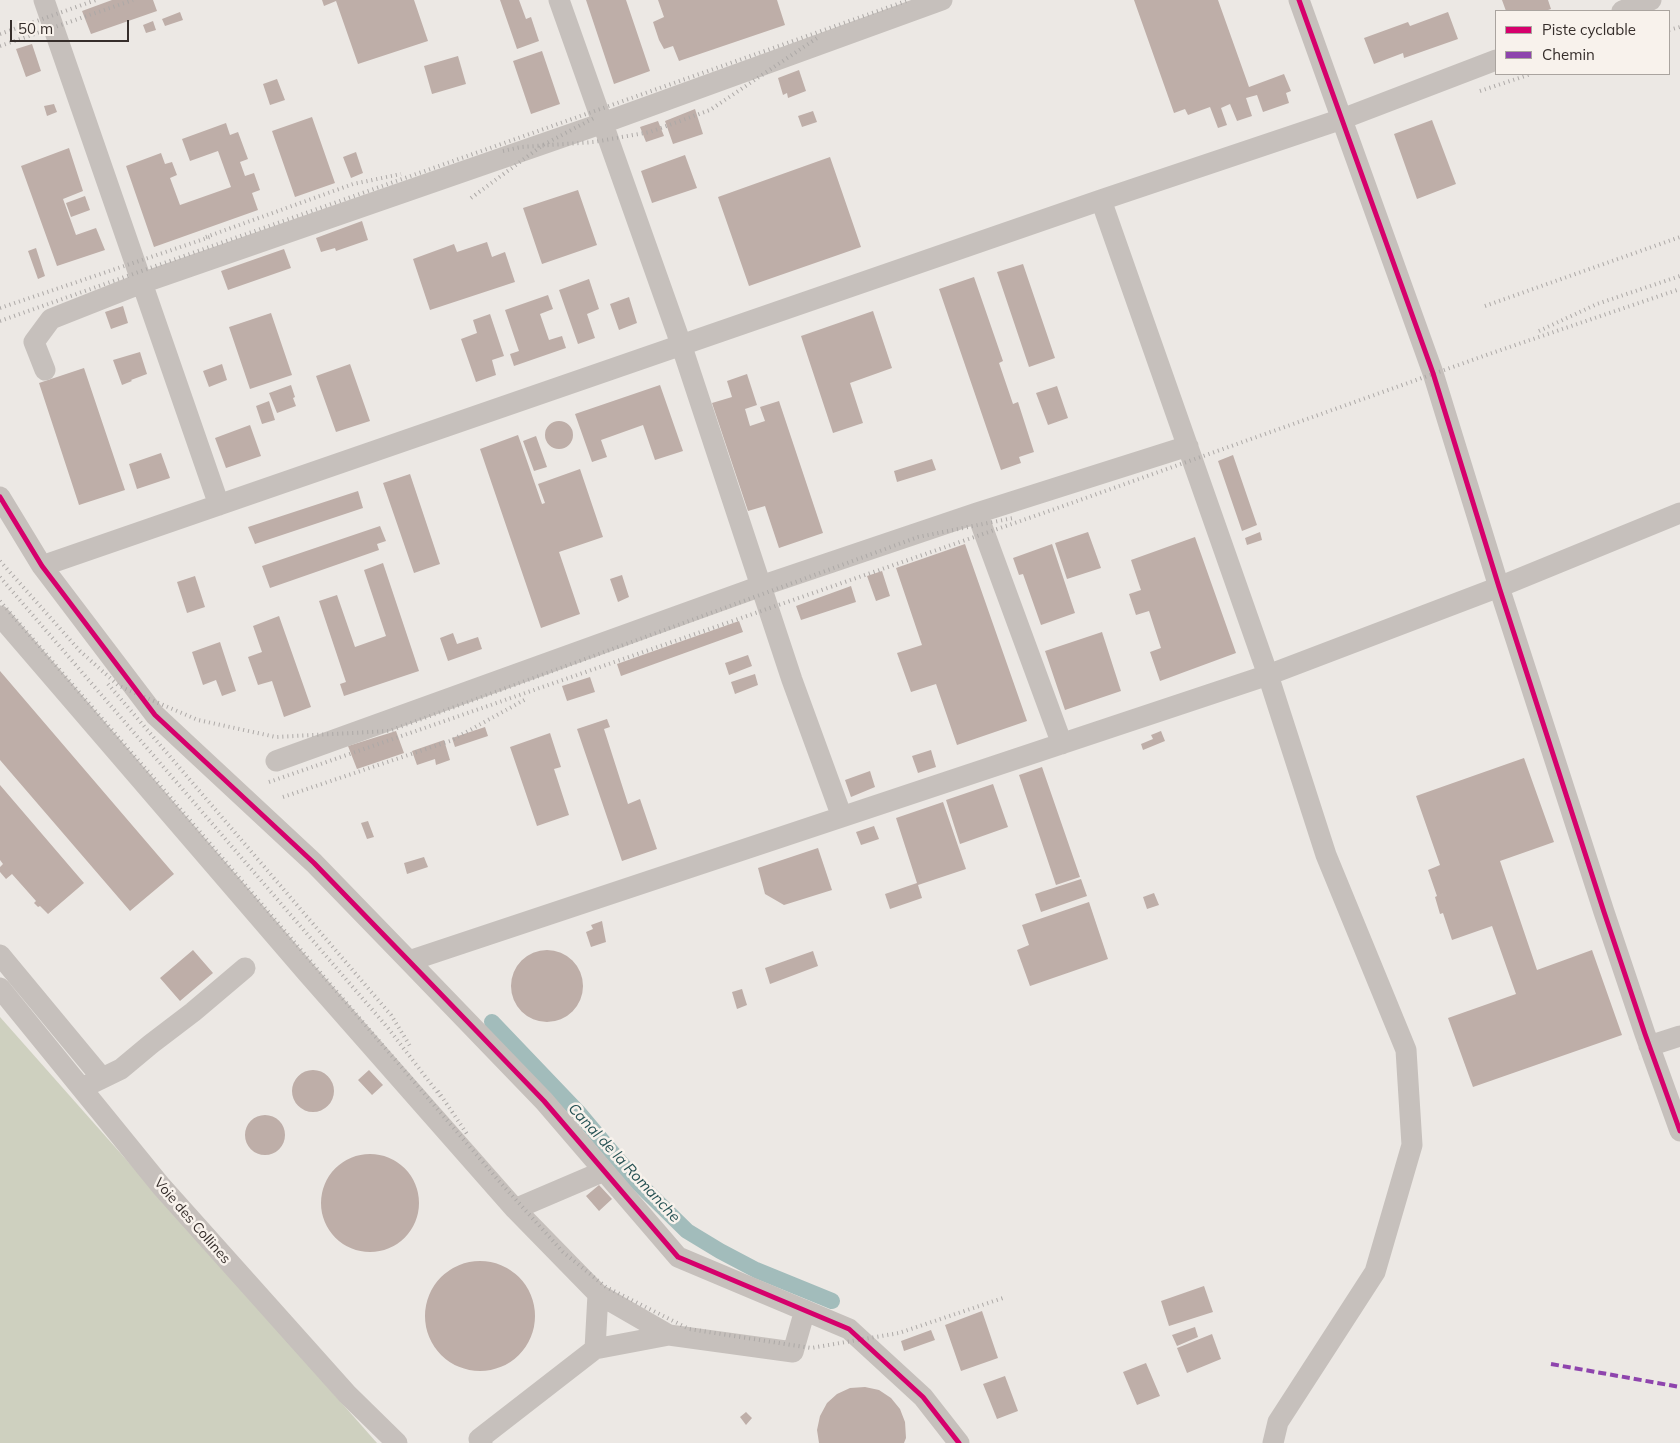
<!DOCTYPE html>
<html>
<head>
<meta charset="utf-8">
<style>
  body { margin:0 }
  #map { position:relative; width:1680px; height:1443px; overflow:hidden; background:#ece8e4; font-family:Mulish,sans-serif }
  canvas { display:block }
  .legend { position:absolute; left:1495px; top:10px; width:175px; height:65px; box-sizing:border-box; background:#f8f2ec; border:1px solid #aaa49f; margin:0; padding:6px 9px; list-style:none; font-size:15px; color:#362e2b }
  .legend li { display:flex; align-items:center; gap:10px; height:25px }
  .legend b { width:25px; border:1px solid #aaa49f }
  .scale { position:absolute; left:10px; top:20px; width:119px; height:22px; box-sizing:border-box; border:2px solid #362e2b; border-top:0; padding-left:6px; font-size:15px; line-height:18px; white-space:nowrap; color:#362e2b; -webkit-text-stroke:4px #f8f2ec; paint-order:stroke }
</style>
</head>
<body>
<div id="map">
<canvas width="1680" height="1443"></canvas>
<ul class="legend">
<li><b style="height:6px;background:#d6006c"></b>Piste cyclable</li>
<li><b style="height:6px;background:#8e44ad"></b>Chemin</li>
</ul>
<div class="scale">50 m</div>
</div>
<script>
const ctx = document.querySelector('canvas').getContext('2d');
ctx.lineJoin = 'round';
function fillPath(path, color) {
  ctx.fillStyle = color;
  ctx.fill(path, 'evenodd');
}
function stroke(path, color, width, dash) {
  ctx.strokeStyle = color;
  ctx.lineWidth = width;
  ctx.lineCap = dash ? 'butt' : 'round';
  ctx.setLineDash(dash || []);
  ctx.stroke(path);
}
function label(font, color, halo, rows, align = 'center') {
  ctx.font = font + ' Mulish,sans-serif';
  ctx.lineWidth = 5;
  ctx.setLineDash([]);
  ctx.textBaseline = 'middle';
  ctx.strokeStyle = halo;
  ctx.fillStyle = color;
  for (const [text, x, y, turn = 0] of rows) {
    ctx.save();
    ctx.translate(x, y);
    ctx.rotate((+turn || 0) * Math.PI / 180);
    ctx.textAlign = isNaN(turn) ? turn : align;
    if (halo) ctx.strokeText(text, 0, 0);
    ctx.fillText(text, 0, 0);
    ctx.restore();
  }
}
fillPath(new Path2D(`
  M0,1017l377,426h-377z`), '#ced0bf');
stroke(new Path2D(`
  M492,1022l86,90 57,68 52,51 33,20 36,19 76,31`), '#a2bcbb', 16);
fillPath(new Path2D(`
  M112,0h41l4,11 -66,23 -9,-23z
  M322,0h92l14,41 -70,23 -22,-63 -12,5z
  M500,0h19l7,19 5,-2 8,24 -22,8z
  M586,0h40l24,71 -36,13z
  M658,0h119l8,25 -106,36 -6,-15 -9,3 -5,-9 -6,-18 11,-5z
  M1134,0h84l31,87 35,-13 7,17 -5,2 3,10 -26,9 -6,-17 -11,3 6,18 -15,5 -7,-17 -9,4 6,17 -9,3 -8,-21 -22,8 -3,-6 -11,4z
  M1502,0h46l3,9 -6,2h-39z
  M180,12l3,8 -18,6 -3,-7z
  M1448,12l10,27 -54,19 -1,-5 -29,11 -10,-26 44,-16 2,4z
  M153,21l3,9 -10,3 -3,-8z
  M32,44l9,27 -15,6 -10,-28z
  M542,51l18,53 -29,10 -18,-53z
  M458,56l8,28 -34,10 -8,-28z
  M799,70l7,21 -18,7 -1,-5 -4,2 -5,-17z
  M277,79l8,21 -15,5 -7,-21z
  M54,104l3,8 -10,4 -3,-10z
  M695,109l8,25 -30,10 -8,-23z
  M813,111l4,11 -15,5 -4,-11z
  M312,117l23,66 -40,14 -23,-66z
  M1432,120l24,64 -39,15 -23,-65z
  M658,121l6,15 -18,6 -6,-15z
  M226,123l4,12 8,-3 10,27 -8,3 5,14 9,-3 6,17 -8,3 6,17 -104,37 -28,-81 35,-13 4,11 7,-2 5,13 -7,3 10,27 51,-18 -13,-36 -28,10 -8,-22z
  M69,148l14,43 -20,8 13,36 20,-7 9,22 -48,16 -36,-100z
  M356,152l7,21 -12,5 -8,-21z
  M685,155l12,33 -45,15 -11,-32z
  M830,157l31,90 -112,39 -31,-89z
  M578,190l19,55 -55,19 -19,-56z
  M85,196l5,14 -19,7 -5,-14z
  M362,221l6,19 -32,11 -1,-3 -14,4 -5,-14z
  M487,242l5,15 13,-5 10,30 -85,28 -17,-51 41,-15 3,8z
  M36,248l9,28 -7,3 -10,-28z
  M284,249l7,19 -63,22 -7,-19z
  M1023,264l32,94 -26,9 -32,-95z
  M974,277l29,84 -4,2 14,41 5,-2 16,50 -15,5 2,6 -20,7 -62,-181z
  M589,279l10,30 -12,5 8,24 -17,6 -19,-54z
  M548,295l5,14 -13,5 9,26 13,-4 4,12 -52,18 -4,-12 9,-3 -14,-41z
  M629,297l8,26 -18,7 -9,-26z
  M123,306l5,17 -17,6 -6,-17z
  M873,311l19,57 -42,15 13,40 -30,10 -32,-97z
  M271,313l21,62 -42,14 -21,-62z
  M490,314l14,42 -12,4 4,15 -20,7 -15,-43 16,-6 -4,-13z
  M140,352l7,22 -16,6 1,1 -10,4 -9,-25z
  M222,364l5,16 -18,7 -6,-16z
  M350,364l20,57 -34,11 -20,-56z
  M84,368l41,122 -46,15 -40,-122z
  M747,374l10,31 -12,4 5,17 15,-5 -5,-14 19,-6 44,132 -44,15 -14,-42 -17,5 -36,-108 20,-6 -5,-16z
  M291,385l4,12 -2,1 3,8 -19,7 -8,-20z
  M660,385l23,66 -28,9 -12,-35 -42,15 6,17 -15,5 -17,-48z
  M1057,386l11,32 -20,7 -12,-32z
  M269,401l6,19 -13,4 -6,-18z
  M545 435a14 14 0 1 1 28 0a14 14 0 1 1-28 0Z
  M250,425l11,31 -35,12 -11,-30z
  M518,435l24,69 3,-1 -7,-19 42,-15 23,68 -44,15 21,62 -39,14 -61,-179z
  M536,436l11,31 -13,4 -11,-30z
  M161,453l9,25 -33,11 -8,-25z
  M1233,455l24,70 -15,6 -24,-70z
  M932,459l4,11 -39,12 -3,-11z
  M410,474l30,90 -26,9 -31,-90z
  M358,491l5,17 -108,36 -7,-17z
  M380,526l6,15 -9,3 2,6 -109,38 -8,-22z
  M1088,532l13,36 -34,11 -12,-36z
  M1260,532l2,8 -15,5 -2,-7z
  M1195,537l41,116 -76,28 -10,-29 11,-4 -12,-37 -13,4 -7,-21 12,-4 -10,-30z
  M965,544l62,177 -70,24 -21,-61 -25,8 -14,-39 25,-8 -26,-77z
  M1052,544l23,69 -34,12 -18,-51 -4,1 -6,-17z
  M383,563l36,108 -75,25 -4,-12 6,-2 -27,-81 18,-6 18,52 31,-11 -22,-66z
  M882,571l8,25 -14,5 -9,-25z
  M622,575l7,22 -11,5 -8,-23z
  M195,576l10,31 -18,6 -10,-31z
  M851,586l5,16 -55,18 -5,-14z
  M279,616l32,91 -27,10 -12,-36 -14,4 -10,-28 14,-5 -9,-26z
  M739,621l4,11 -122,44 -4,-12z
  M1102,632l19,59 -56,19 -20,-59z
  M453,633l4,11 21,-7 4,12 -34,12 -8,-23z
  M220,642l16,49 -14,5 -6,-16 -13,5 -11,-33z
  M748,655l4,11 -23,9 -4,-12z
  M0,671l174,203 -44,37 -130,-151z
  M755,674l3,11 -23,9 -4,-12z
  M590,677l5,15 -28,9 -5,-15z
  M607,719l3,8 -6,2 24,75 12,-5 17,50 -35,12 -45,-132z
  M485,727l3,9 -33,11 -3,-9z
  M396,731l8,22 -47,16 -9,-23z
  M1161,731l4,10 -22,9 -2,-6 12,-5 -2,-4z
  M550,733l11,34 -7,2 15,46 -32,11 -27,-79z
  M444,740l6,20 -14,5 -1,-6 -18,6 -5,-14z
  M931,750l5,17 -18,6 -6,-17z
  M1524,758l30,84 -54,19 37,109 55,-20 30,85 -149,52 -25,-69 68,-24 -24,-68 -40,14 -9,-27 -3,1 -5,-17 2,-1 -9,-26 12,-5 -24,-69z
  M1042,767l38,110 -24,8 -37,-110z
  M870,771l5,16 -24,10 -6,-17z
  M993,784l15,43 -48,17 -14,-44z
  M0,785l84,98 -36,31 -8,-8 -2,1 -4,-4 2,-2 -24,-27 -6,5 -6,-7v-5l3,-3 -3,-4z
  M943,802l23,67 -48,16 4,13 -32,11 -5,-15 32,-11 -21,-65z
  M368,821l6,16 -7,2 -6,-16z
  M874,826l5,13 -18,6 -5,-13z
  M818,848l14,42 -48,15 -19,-11 -7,-26z
  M424,857l4,10 -21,7 -3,-11z
  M1081,879l6,17 -46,16 -6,-18z
  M1154,893l5,12 -12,4 -4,-12z
  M1089,902l19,57 -78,27 -13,-36 12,-5 -7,-20z
  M602,921l4,21 -15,5 -5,-15 7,-3 -2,-4z
  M511 986a36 36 0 1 1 72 0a36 36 0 1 1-72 0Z
  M193,950l20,23 -33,28 -20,-23z
  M813,951l5,15 -48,18 -5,-16z
  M742,989l5,16 -10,4 -5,-17z
  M292 1091a21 21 0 1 1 42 0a21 21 0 1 1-42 0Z
  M369,1070l14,15 -11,10 -14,-15z
  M245 1135a20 20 0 1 1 40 0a20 20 0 1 1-40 0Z
  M321 1203a49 49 0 1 1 98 0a49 49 0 1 1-98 0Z
  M599,1185l13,14 -13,12 -13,-15z
  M425 1316a55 55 0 1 1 110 0a55 55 0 1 1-110 0Z
  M1204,1286l9,26 -44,14 -8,-25z
  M982,1311l16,47 -37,13 -16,-46z
  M1195,1327l3,10 -21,9 -5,-11z
  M931,1330l4,10 -31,11 -3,-10z
  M1212,1334l9,25 -34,14 -10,-25z
  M1146,1363l14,33 -23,9 -14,-33z
  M1005,1376l13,35 -21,8 -14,-35z
  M865,1387l14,3 12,8 9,11 5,13 1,16 -2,5h-85l-2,-13 3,-14 7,-13 10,-9 13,-6z
  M746,1412l6,6 -6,7 -6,-8z`), '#beaea8');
stroke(new Path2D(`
  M44,0l175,505
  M559,0l122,344 111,336 50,137
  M1299,0l134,373 66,214 105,325 41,122 35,97
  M1622,11l29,-11
  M1101,200l167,475 58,180 80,195 6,95 -37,127 -97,150 -5,21
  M45,370l-11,-28 17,-23 91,-36 461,-160 339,-123
  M0,497l42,69 113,149 159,148 95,98 135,140 134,156 171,72 74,68 36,46
  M977,513l85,231
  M42,566l1059,-366 241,-81 154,-59
  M0,616l308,358 207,235 83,85 71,41
  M276,761l485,-175 216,-73 211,-67
  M0,955l102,123
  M409,961l859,-286 231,-88 181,-74
  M0,988l161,198 186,208 50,49
  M1649,1046l31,-10
  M82,1088l39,-19 30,-25 42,-32 52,-44
  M515,1209l89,-38
  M595,1349l74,-14 124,17 12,-42
  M482,1443l-3,-4 116,-90 3,-55`), '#c6c0bc', 21);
stroke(new Path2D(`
  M1669,30l11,-3
  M0,34l96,-34
  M0,46l133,-46
  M1480,91l51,-17
  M503,151l18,-4 73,-5 56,-10 60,-22 110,-74
  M471,198l72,-53 51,-27
  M206,237l147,-53 48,-10
  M1485,306l195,-69
  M0,308l213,-72
  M0,321l909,-321
  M1539,331l58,-27 83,-28
  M0,561l80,90 39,35 79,34 78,17 113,-6 529,-194 95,-19
  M0,577l388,451 53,69
  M0,601l159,183 340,397 64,71 43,35 83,42 122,19 88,-15 107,-36
  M108,684l283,331 19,31
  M269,782l783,-272 440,-157 188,-64
  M283,797l167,-56 76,-42
  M438,1091l29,43`), '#ada9a7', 4, [1, 4]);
stroke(new Path2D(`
  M1551,1364l129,23`), '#8e44ad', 4, [8, 4]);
stroke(new Path2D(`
  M1299,0l134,373 66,214 105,325 41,122 35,97
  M0,497l42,69 113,149 159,148 95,98 135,140 134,156 171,72 74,68 36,46`), '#d6006c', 5);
label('14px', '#362e2b', '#f8f2ec', [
  ["Voie des Collines",192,1221,49]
]);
label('italic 15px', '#255153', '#f8f2ec', [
  ["Canal de la Romanche",624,1163,47]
]);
</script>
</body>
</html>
